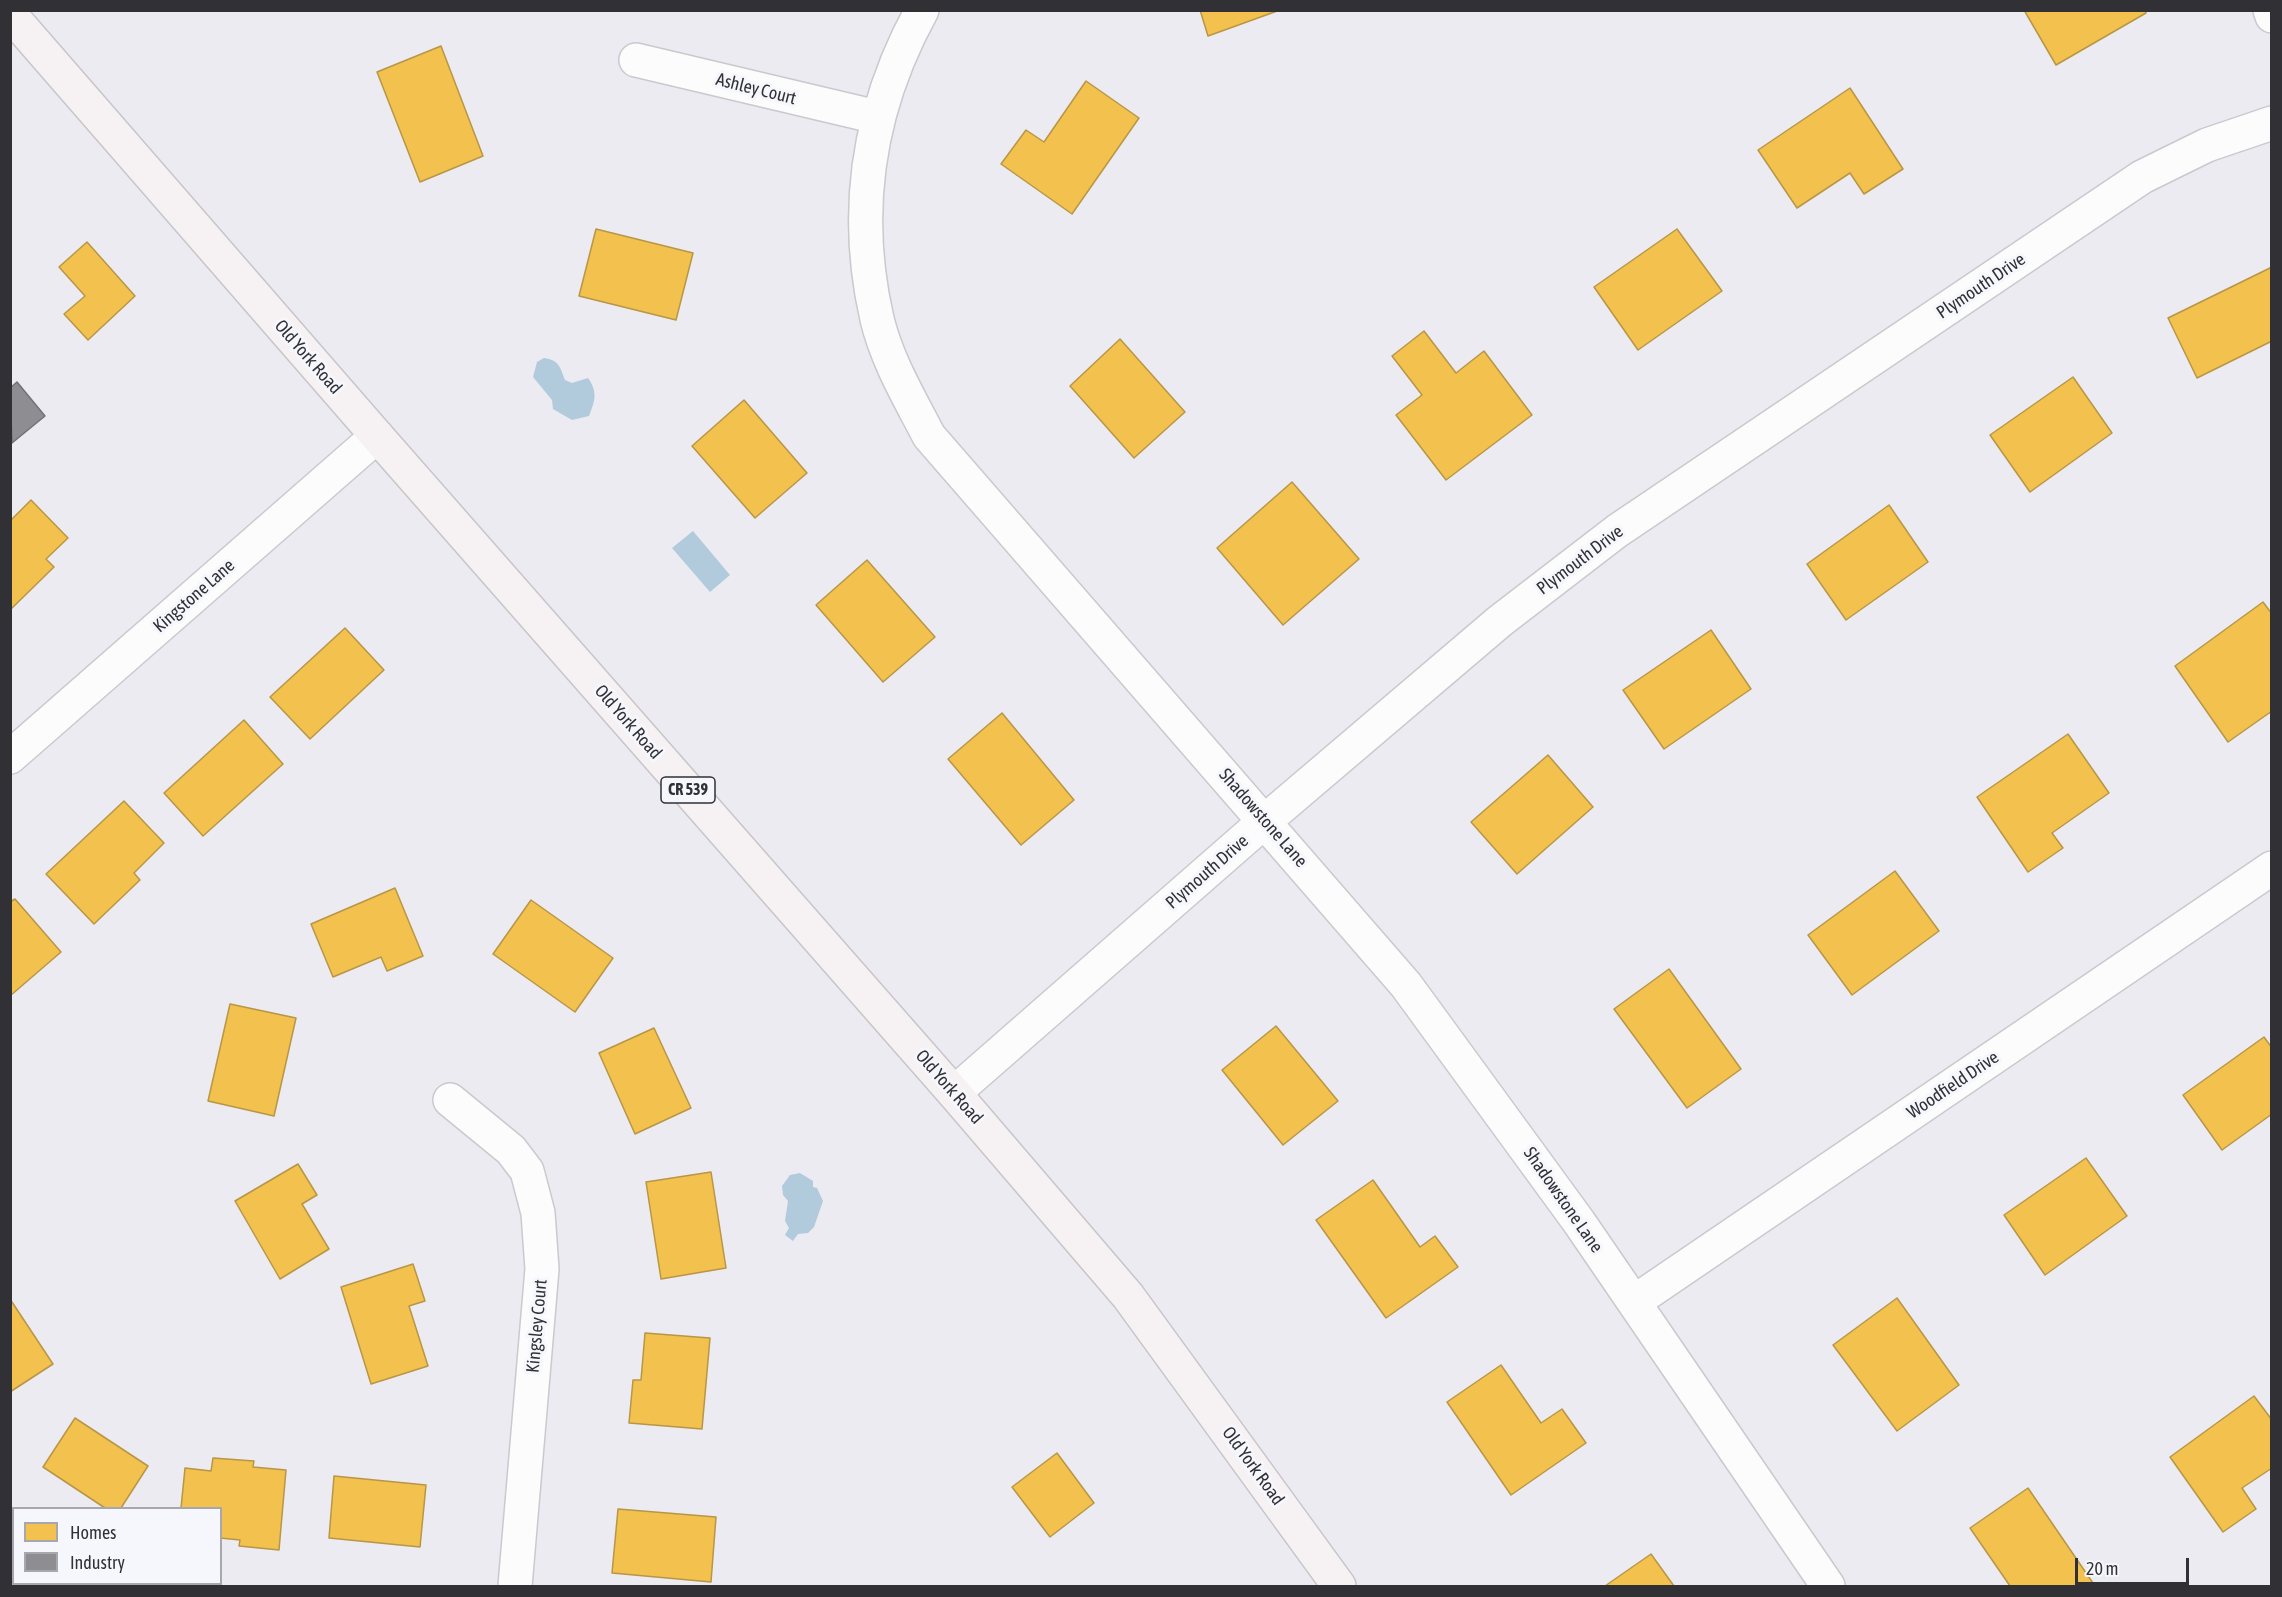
<!DOCTYPE html>
<html>
<head>
<meta charset="utf-8">
<style>
  body { margin:0 }
  #map { position:relative; width:2282px; height:1597px; overflow:hidden; background:#ebebf1; font-family:"Asap Condensed",sans-serif }
  canvas { display:block }
  .frame { position:absolute; inset:0; border:12px solid #303035; pointer-events:none }
  .legend { position:absolute; left:12px; top:1507px; width:210px; height:78px; box-sizing:border-box; background:#f6f6fd; border:2px solid #a7a7ad; margin:0; padding:8px 10px; list-style:none; font-size:18px; color:#303035 }
  .legend li { display:flex; align-items:center; gap:12px; height:30px }
  .legend b { width:30px; border:2px solid #a7a7ad }
  .scale { position:absolute; left:2075px; top:1558px; width:114px; height:27px; box-sizing:border-box; border:3px solid #303035; border-top:0; padding-left:8px; font-size:18px; line-height:21px; white-space:nowrap; color:#303035; -webkit-text-stroke:4px #f6f6fd; paint-order:stroke }
</style>
</head>
<body>
<div id="map">
<canvas width="2282" height="1597"></canvas>
<div class="frame"></div>
<ul class="legend">
<li><b style="height:16px;background:#f2c14e"></b>Homes</li>
<li><b style="height:16px;background:#8d8d92"></b>Industry</li>
</ul>
<div class="scale">20 m</div>
</div>
<script>
const ctx = document.querySelector('canvas').getContext('2d');
ctx.lineJoin = 'round';
function fillPath(path, color) {
  ctx.fillStyle = color;
  ctx.fill(path, 'evenodd');
}
function stroke(path, color, width, dash) {
  ctx.strokeStyle = color;
  ctx.lineWidth = width;
  ctx.lineCap = dash ? 'butt' : 'round';
  ctx.setLineDash(dash || []);
  ctx.stroke(path);
}
function label(font, color, halo, rows, align = 'center') {
  ctx.font = font + ' "Asap Condensed",sans-serif';
  ctx.lineWidth = 6;
  ctx.setLineDash([]);
  ctx.textBaseline = 'middle';
  ctx.strokeStyle = halo;
  ctx.fillStyle = color;
  for (const [text, x, y, turn = 0] of rows) {
    ctx.save();
    ctx.translate(x, y);
    ctx.rotate((+turn || 0) * Math.PI / 180);
    ctx.textAlign = isNaN(turn) ? turn : align;
    if (halo) ctx.strokeText(text, 0, 0);
    ctx.fillText(text, 0, 0);
    ctx.restore();
  }
}
fillPath(new Path2D(`
  M544,358c15,2 16,9 21,22l7,3 16,-5c10,14 7,23 1,38l-17,4 -19,-11 -1,-9 -19,-23 4,-15z
  M693,531l37,44 -20,17 -38,-44z
  M800,1173l13,8v6l4,1 6,13 -9,26 -6,6 -10,1 -5,7 -8,-6 4,-7 -4,-7 3,-20 -5,-6 -1,-9 8,-11z`), '#b1cadc');
const homes = new Path2D(`
  M1200,10h80l-72,26z
  M2024,10h121l1,3 -90,52z
  M441,46l42,110 -63,26 -43,-110z
  M1086,81l53,37 -67,96 -71,-50 25,-34 18,12z
  M1850,88l53,81 -39,25 -14,-21 -53,35 -39,-58z
  M596,229l97,24 -17,67 -97,-24z
  M1677,229l45,62 -84,59 -44,-63z
  M87,242l48,54 -47,44 -24,-26 21,-18 -26,-29z
  M2272,267v74l-75,37 -29,-60z
  M1424,331l32,42 28,-22 48,64 -86,65 -50,-65 26,-20 -30,-39z
  M1120,339l65,73 -51,46 -64,-72z
  M2073,377l39,56 -82,59 -40,-57z
  M744,400l63,73 -52,45 -63,-72z
  M1292,482l67,77 -76,66 -66,-77z
  M31,500l37,38 -22,21 8,8 -44,43v-89z
  M1889,505l39,57 -82,58 -39,-56z
  M867,560l68,77 -52,45 -67,-77z
  M2263,602l9,12v97l-44,31 -53,-76z
  M345,628l39,42 -74,69 -40,-42z
  M1711,630l40,59 -87,60 -41,-59z
  M1002,713l72,87 -53,45 -73,-86z
  M244,720l39,44 -80,72 -39,-43z
  M2068,734l41,59 -57,40 11,15 -35,24 -51,-75z
  M1548,755l45,52 -76,67 -46,-52z
  M124,801l40,42 -30,30 6,7 -46,44 -48,-50z
  M1895,871l44,60 -87,64 -44,-60z
  M395,888l28,68 -36,15 -6,-14 -48,20 -22,-53z
  M15,899l46,53 -51,44v-94z
  M531,900l82,58 -38,54 -82,-58z
  M1669,969l72,100 -54,39 -73,-99z
  M230,1004l66,14 -22,98 -66,-15z
  M1276,1026l62,75 -55,44 -61,-75z
  M654,1028l37,80 -56,26 -36,-81z
  M2264,1037l8,11v66l-50,36 -39,-55z
  M2086,1158l41,58 -82,59 -41,-60z
  M298,1164l19,31 -15,9 27,45 -49,30 -45,-78z
  M711,1172l15,96 -65,11 -15,-97z
  M1373,1180l47,67 15,-11 23,31 -72,51 -70,-98z
  M413,1264l12,37 -16,5 19,60 -57,18 -30,-97z
  M1897,1298l62,87 -62,46 -64,-86z
  M10,1299l43,65 -43,28z
  M645,1333l65,5 -8,91 -73,-6 4,-43h8z
  M1501,1365l40,58 21,-14 24,34 -75,52 -64,-93z
  M2254,1396l18,24v48l-30,20 14,21 -33,23 -53,-75z
  M75,1418l73,48 -27,42h-16l-62,-41z
  M1057,1453l37,50 -44,34 -38,-50z
  M213,1458l41,3 -1,6 33,3 -7,80 -40,-4 1,-6 -20,-2v-30h-39l4,-40 26,3z
  M334,1476l92,9 -6,62 -91,-9z
  M2028,1488l67,98h-85l-40,-58z
  M618,1509l98,8 -5,65 -99,-9z
  M1651,1554l23,32h-69z`);
fillPath(homes, '#f2c14e');
stroke(homes, '#b89646', 1.5);
const industry = new Path2D(`
  M17,382l28,34 -33,27 -2,-55z`);
fillPath(industry, '#8d8d92');
stroke(industry, '#717176', 1.5);
const minor = new Path2D(`
  M922,10c-54,98 -70,200 -45,309 10,42 33,80 52,117l477,549 173,237 249,364
  M2270,10l2,6
  M636,60l241,57
  M10,757l367,-321
  M954,1093l311,-272 235,-200 117,-90 525,-354 65,-32 65,-22
  M450,1100l61,50 16,21 11,42 4,56 -27,317
  M1634,1302l638,-434
  M22,1584l5,2`);
const major = new Path2D(`
  M10,14l367,422 577,657 174,203 211,290`);
stroke(minor, '#c9c9ce', 36);
stroke(major, '#c6c6ca', 36);
stroke(minor, '#fcfcfd', 33);
stroke(major, '#f6f1f2', 33);
for (const [x, y, w] of [
  [688,790,54]
]) {
  const box = new Path2D();
  box.roundRect(x - w / 2, y - 13, w, 26, 4.5);
  ctx.fillStyle = '#f6f6fd';
  ctx.fill(box);
  stroke(box, '#303035', 1.5);
}
label('bold 16px', '#303035', null, [
  ["CR 539",688,790]
]);
label('18px', '#303035', '#f6f6fd', [
  ["Ashley Court",756,89,14],
  ["Plymouth Drive",1981,286,-34],
  ["Old York Road",308,357,49],
  ["Plymouth Drive",1580,560,-37],
  ["Kingstone Lane",194,596,-41],
  ["Old York Road",628,722,49],
  ["Shadowstone Lane",1263,818,49],
  ["Plymouth Drive",1207,872,-41],
  ["Woodfield Drive",1953,1085,-34],
  ["Old York Road",949,1087,49],
  ["Shadowstone Lane",1563,1200,55],
  ["Kingsley Court",537,1326,-85],
  ["Old York Road",1253,1466,54]
]);
</script>
</body>
</html>
